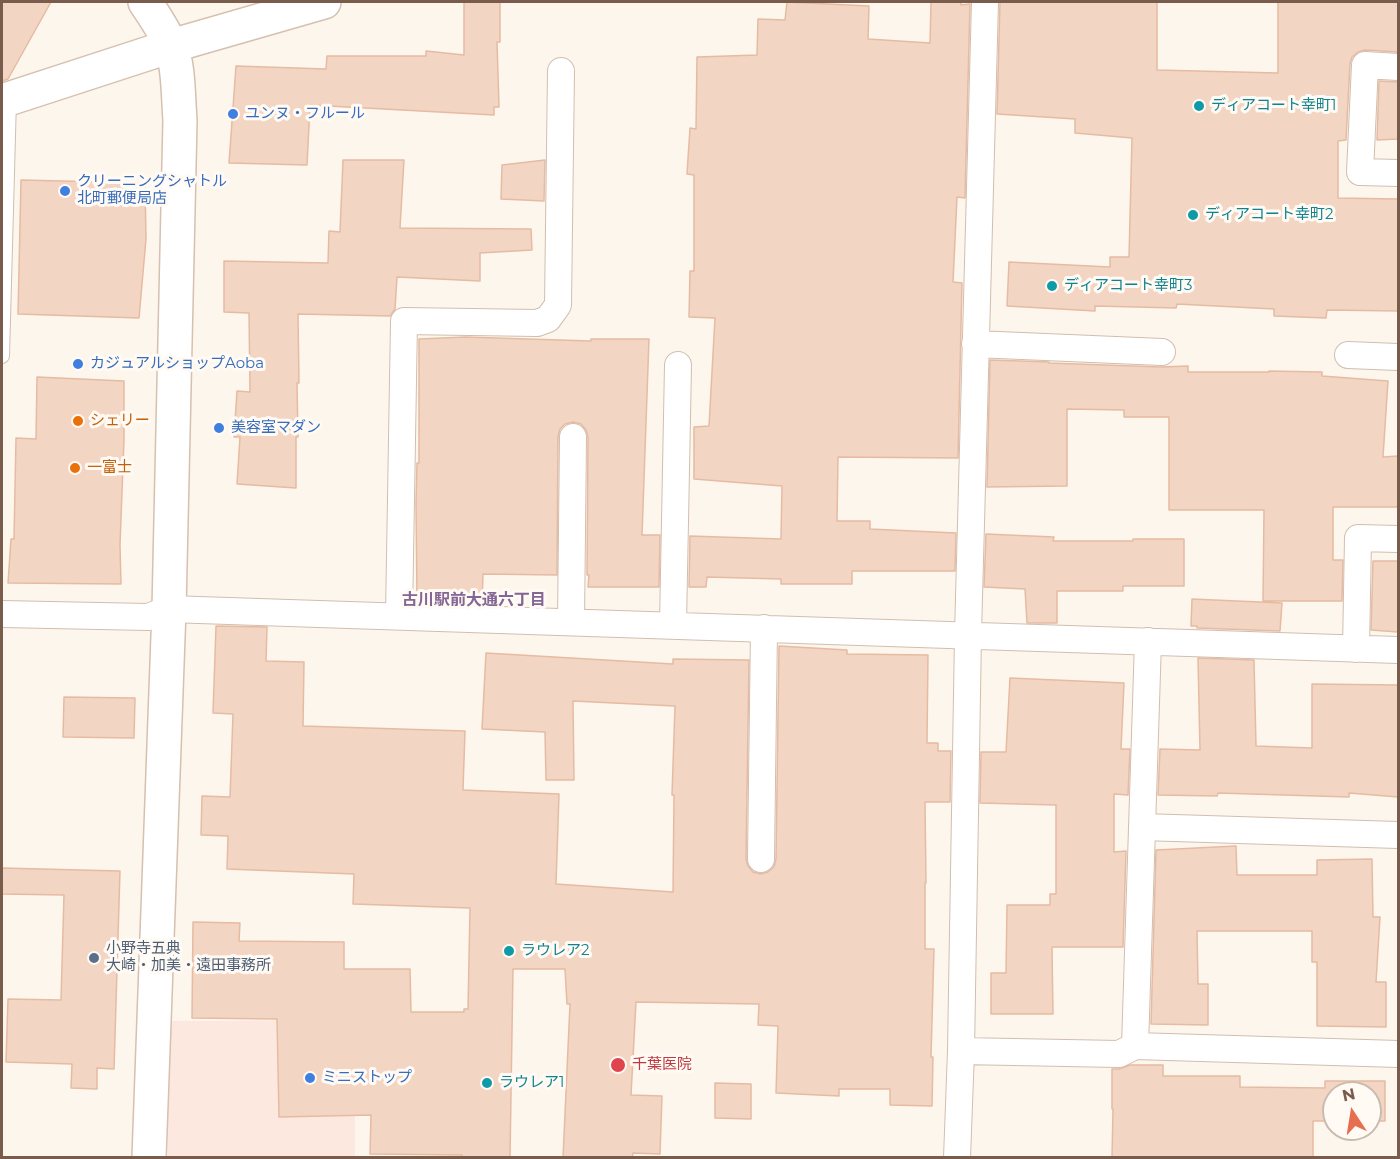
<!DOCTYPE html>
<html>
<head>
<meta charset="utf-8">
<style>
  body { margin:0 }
  #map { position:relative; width:1400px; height:1159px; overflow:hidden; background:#fdf6ec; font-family:Montserrat,sans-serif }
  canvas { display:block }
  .frame { position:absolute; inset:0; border:3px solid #7a5c4d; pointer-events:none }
  .north { position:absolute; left:1322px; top:1081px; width:60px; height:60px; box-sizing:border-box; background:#fffaf3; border:2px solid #cabbb1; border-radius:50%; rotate:348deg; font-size:16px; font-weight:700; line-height:24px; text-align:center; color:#7a5c4d }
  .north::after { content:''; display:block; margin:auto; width:21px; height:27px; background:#e76f51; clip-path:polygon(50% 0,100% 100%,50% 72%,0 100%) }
</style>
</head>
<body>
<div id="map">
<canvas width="1400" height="1159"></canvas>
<div class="frame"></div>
<div class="north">N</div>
</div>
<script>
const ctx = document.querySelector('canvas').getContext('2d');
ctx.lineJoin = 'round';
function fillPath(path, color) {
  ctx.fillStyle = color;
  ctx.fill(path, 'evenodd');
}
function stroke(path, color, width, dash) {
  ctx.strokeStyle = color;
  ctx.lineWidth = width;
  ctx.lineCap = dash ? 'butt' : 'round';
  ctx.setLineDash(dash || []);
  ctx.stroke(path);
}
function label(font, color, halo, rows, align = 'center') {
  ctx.font = font + ' Montserrat,"Noto Sans JP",sans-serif';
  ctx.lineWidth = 6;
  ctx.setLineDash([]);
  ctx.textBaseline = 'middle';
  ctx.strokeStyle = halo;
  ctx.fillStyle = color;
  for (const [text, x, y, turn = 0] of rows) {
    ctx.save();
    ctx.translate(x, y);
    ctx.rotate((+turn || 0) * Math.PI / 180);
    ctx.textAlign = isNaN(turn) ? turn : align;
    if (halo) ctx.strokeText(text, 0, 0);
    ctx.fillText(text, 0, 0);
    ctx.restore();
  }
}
fillPath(new Path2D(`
  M355,1020v137h-187v-136z`), '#fde8e0');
const building = new Path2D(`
  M2,2h49l-43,77 -6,2z
  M464,2h36v40h-3l2,65h-5v8l-184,-10 -3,60 -78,-2 7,-97 90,3 1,-13h99v-5l38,4z
  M787,2l82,4 -1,33 62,4 1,-41h30v3l9,-1 -5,194 -8,-1 -4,85 9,1 -4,175 -120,-1 -1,64h33v8l86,4 -1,38h-103v13h-71v-5l-74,-2 -1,10h-17l1,-51 91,3 1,-53 -88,-7v-52l15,-1 6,-108 -26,-1 1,-46h4v-96l-7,-1 3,-46 6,1 1,-72 60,-2 1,-36 27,1z
  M1000,2h157v68l121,3v-71h120v50l-33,-2 -7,2 -6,5 -2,7 -4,76 -8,1v57l60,1v112l-71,-1 -1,8 -52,-2v-7l-97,-5 -1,4 -81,-2v5l-88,-5 2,-44 101,5v-10h19l3,-119 -57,-5v-14l-78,-5z
  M1379,81l19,1v57l-21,1z
  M343,160h61l-4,68 131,1 1,21 -52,3v28l-83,-4 -2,32 -5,7 -92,-2 1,69h-2l1,54h-2v51l-59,-4 3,-47h-6l3,-46 13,1 -1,-79 -25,-1v-51l104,2 1,-32 11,1z
  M545,160l-1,41 -43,-2 1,-34z
  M21,180l124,3 1,56 -7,79 -121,-4z
  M465,337l126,4v-2h58l-7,196h18l-1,52h-71l1,-12h-2l1,-138 -2,-7 -5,-6 -8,-2 -8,2 -5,5 -2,8 -1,138 -74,-1 -1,30 -65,-3 -1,-98 1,-40h2v-124z
  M990,360l59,2v1l112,4 27,-1v6h81v-1l53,1v4l66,5 -5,76 15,-1v51h-65v53h10l-1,41h-79l1,-91h-95v-93h-45v-7l-57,-1v77l-80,1z
  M37,377l87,4v58l-4,106 1,39 -113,-1 3,-44h3l2,-101 20,1z
  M986,534l68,3 -1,4h80v-2h51v47h-61v5h-66v32h-30l-2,-34 -41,-2z
  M1373,561h25v71l-27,-2z
  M1192,599l90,4 -2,28 -83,-3v-2h-6z
  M216,626l51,1 -1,34 38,1 -1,64 162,5 -2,59 96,4 -3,90 117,8 1,-97h-2l3,-89 -102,-5 1,79h-28l-1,-48 -63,-3 4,-76 187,11v-5l76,1 -3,199 2,7 5,6 8,2 7,-2 6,-5 2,-8 3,-213 68,4v4l81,1 -1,88h11v8h13l-1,51h-25l1,81h-1v66h9l-3,108h2l-1,49 -42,-1v-16h-51v7l-63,-3 2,-67 -20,-1 1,-21 -123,-2 -5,93 31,1 -2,58 -27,-1 -1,5h-69l7,-154h-3l-2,-35h-52l-3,189h-48v-3l-92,-1 1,-39 -92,2 -2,-98 -85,-1 1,-96 47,1 -1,18 105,1v27h66l1,43h53v-3h4l2,-101 -117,-4 1,-30 -127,-5 1,-33 -27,-1 1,-39 28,1 3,-83 -20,-1z
  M1198,658l56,2 2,86 56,2v-64l86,1v112l-49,-4v4l-131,-4 -1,3 -59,-1 2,-46 40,1z
  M1010,678l114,5 -3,66h9l-2,46 -14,-1v58l12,-1 -3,96h-71l1,67h-62v-41h15l1,-68h43v-11h6v-89l-76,-2 1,-51h25z
  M64,697l71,1 -1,40 -71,-1z
  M1236,846l1,29h80v-15l55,-1 1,58h7l-4,65h10v45l-69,-1v-64h-5v-31h-115l1,53h10v41l-57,-1 5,-174z
  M2,868l118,3 -6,198 -17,-1v21l-26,-1 1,-24 -66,-2 2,-63 53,1 3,-105 -62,-1z
  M1130,1065h33v11h77v11l85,1v-7h60v40h-15v-28h-36v28h-21v37h-201l1,-49h-1v-40h7z
  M715,1083l36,1v35l-36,-1z`);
fillPath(building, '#f3d5c3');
stroke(building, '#e6bba3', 1.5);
const lane = new Path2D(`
  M2,356l7,-257`);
const street = new Path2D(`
  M1398,67l-33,-2 -5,107 38,1
  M975,344l187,8
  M1348,355l50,2
  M2,614l146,3 21,-8 1229,41
  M399,616l5,-295 133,2 11,-4 10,-14 3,-234
  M571,622l2,-185
  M673,625l5,-260
  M1148,641l-13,405 263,8
  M1356,649l2,-111 40,1
  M1142,827l256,8
  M761,859l3,-231
  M961,1051l158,3 16,-8
  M957,1158l4,-107 7,-416 17,-633`);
const secondary = new Path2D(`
  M145,2c9,13 19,28 26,44 8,22 7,50 9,74l-11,489 -20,549
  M2,101l169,-55 153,-44`);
stroke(lane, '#d1beb0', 16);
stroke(street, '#d1beb0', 28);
stroke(secondary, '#d6c0b0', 36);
stroke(lane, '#fff', 14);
stroke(street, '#fff', 26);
stroke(secondary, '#fff', 33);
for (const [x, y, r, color] of [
  [1199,106,6,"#0f9aa8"],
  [233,114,6,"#3f7fe0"],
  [65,191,6,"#3f7fe0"],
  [1193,215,6,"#0f9aa8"],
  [1052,286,6,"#0f9aa8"],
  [78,364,6,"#3f7fe0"],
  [78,421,6,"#e8710a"],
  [219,428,6,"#3f7fe0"],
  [75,468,6,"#e8710a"],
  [509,951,6,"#0f9aa8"],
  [94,958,6,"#5c6f8a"],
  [618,1065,8,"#e0444e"],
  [310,1078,6,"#3f7fe0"],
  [487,1083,6,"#0f9aa8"]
]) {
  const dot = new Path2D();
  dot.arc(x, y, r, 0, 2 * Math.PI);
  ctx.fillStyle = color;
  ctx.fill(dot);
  stroke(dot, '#fffaf3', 2);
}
label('15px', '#0d838f', '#fffaf3', [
  ["ディアコート幸町1",1211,106],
  ["ディアコート幸町2",1205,215],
  ["ディアコート幸町3",1064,286],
  ["ラウレア2",521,951],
  ["ラウレア1",499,1083]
], 'left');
label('15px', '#366cbe', '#fffaf3', [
  ["ユンヌ・フルール",245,114],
  ["クリーニングシャトル",77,182],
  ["北町郵便局店",77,199],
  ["カジュアルショップAoba",90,364],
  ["美容室マダン",231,428],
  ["ミニストップ",322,1078]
], 'left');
label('15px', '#c56008', '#fffaf3', [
  ["シェリー",90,421],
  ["一富士",87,468]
], 'left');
label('15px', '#4e5e75', '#fffaf3', [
  ["小野寺五典",106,949],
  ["大崎・加美・遠田事務所",106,966]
], 'left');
label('15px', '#be3a42', '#fffaf3', [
  ["千葉医院",632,1065]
], 'left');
label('bold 16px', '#846695', '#fffaf3', [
  ["古川駅前大通六丁目",474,600]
]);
</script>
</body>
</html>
